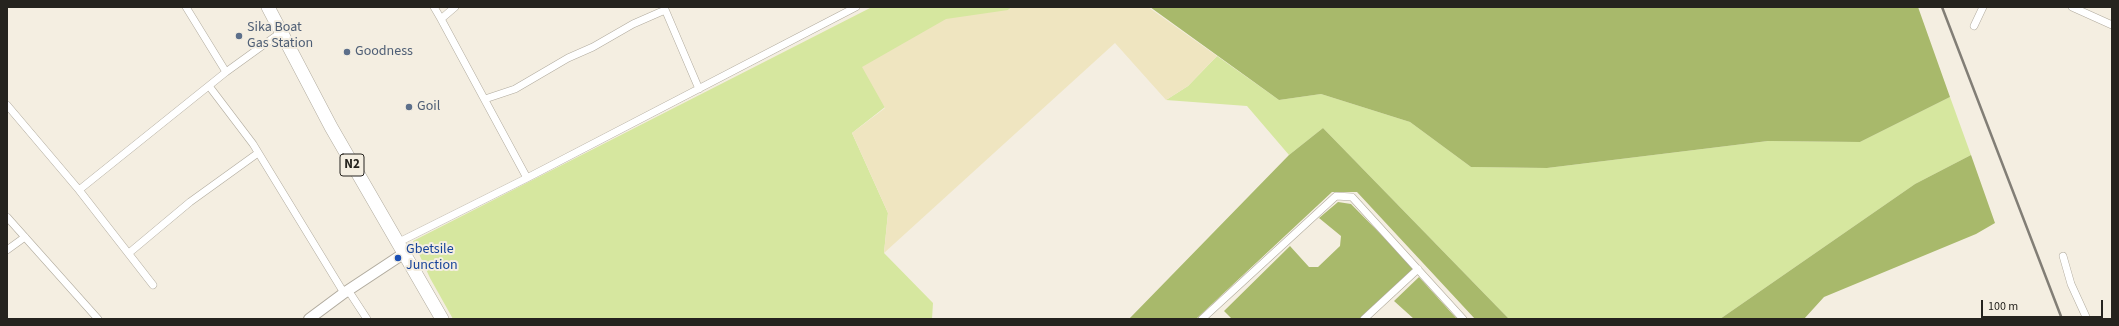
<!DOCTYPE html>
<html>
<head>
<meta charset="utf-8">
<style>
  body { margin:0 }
  #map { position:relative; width:2119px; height:326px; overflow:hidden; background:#f4eee1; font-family:"Source Sans 3",sans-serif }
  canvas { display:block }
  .frame { position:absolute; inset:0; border:8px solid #25231e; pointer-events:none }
  .scale { position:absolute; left:1981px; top:300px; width:122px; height:18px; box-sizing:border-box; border:2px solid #25231e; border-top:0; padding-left:5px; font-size:12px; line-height:14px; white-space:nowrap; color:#25231e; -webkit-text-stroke:3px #f4eee1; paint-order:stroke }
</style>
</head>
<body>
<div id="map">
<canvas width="2119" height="326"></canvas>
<div class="frame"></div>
<div class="scale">100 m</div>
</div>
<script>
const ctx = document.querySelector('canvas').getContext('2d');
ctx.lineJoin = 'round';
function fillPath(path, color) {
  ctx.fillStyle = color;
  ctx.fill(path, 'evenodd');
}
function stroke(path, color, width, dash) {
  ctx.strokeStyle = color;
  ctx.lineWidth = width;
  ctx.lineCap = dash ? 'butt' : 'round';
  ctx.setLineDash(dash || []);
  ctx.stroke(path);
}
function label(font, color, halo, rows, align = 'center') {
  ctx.font = font + ' "Source Sans 3",sans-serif';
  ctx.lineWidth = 4;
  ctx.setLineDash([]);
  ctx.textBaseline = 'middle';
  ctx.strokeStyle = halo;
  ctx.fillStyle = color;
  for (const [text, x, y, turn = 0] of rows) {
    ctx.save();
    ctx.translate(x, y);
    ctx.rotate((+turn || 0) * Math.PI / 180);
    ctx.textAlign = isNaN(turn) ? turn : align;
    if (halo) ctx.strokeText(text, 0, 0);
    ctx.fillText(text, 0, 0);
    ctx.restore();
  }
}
fillPath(new Path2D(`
  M872,7h140l-160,126 36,80 -4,40 49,50 -1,16h-479l-23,-41 -17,-37z
  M1217,56l62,44 42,-6 89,28 61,45 76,1 221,-27 92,1 90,-45 21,58 -56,29 -195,135h-211l-186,-191 -34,27 -42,-49 -81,-6 22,-14z`), '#d6e79f');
fillPath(new Path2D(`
  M1150,7h768l32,90 -90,45 -92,-1 -221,27 -76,-1 -61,-45 -89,-28 -42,6z
  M1323,128l186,191h-34l-118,-127h-25l-136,127h-67l160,-164z
  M1971,155l24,68 -19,11 -152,63 -20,22h-84l195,-135z
  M1338,202l13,2 62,63 -2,5 -51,47h-128l-8,-8 66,-65 19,21h9l22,-21 1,-10 -22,-18z
  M1419,277l38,42h-43l-20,-18z`), '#a8b96b');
fillPath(new Path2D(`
  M1012,7h136l69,49 -29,30 -22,14 -51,-57 -231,210 4,-40 -36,-80 33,-25 -23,-41 84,-48 62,-9z`), '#efe5c0');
const street = new Path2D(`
  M186,7l40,65
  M434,7l7,12
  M455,7l-14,12 86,159
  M664,7l35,82
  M2072,7l40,18
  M1974,26l9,-19
  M209,86l44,58 91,149
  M485,99l30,-10 53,-31 25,-11 40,-23 32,-14
  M7,105l72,85 74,95
  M79,190l147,-118 54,-39
  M7,217l91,102
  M397,243l130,-65 329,-171
  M7,250l18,-13
  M129,253l61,-51 68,-49
  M2063,256l8,28 16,35
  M348,290l19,29
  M1202,319l134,-123 16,1 111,122
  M1364,319l54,-50`);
const secondary = new Path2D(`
  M309,319l35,-26 59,-39`);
const highway = new Path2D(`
  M268,7l63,120 111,192`);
stroke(street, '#b0aa9d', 8);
stroke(secondary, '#b0aa9d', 12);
stroke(highway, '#b0aa9d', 14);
stroke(street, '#fff', 7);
stroke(secondary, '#fff', 10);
stroke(highway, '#fff', 13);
stroke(new Path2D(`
  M1942,7l120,312`), '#827e76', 2.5);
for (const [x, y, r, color] of [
  [239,36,4,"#5c6f8a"],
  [347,52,4,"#5c6f8a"],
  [409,107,4,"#5c6f8a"],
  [398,258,4,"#1a4fb4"]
]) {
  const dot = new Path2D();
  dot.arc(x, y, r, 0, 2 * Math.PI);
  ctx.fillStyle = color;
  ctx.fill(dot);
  stroke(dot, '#f4eee1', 1.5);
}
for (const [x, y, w] of [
  [352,165,24]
]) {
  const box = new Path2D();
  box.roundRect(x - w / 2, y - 11, w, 22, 3);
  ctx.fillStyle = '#f4eee1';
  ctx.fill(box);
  stroke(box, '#25231e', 1);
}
label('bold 13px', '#25231e', null, [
  ["N2",352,165]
]);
label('14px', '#4e5e75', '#f4eee1', [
  ["Sika Boat",247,28],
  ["Gas Station",247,44],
  ["Goodness",355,52],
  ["Goil",417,107]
], 'left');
label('14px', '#164399', '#f4eee1', [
  ["Gbetsile",406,250],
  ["Junction",406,266]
], 'left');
</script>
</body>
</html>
